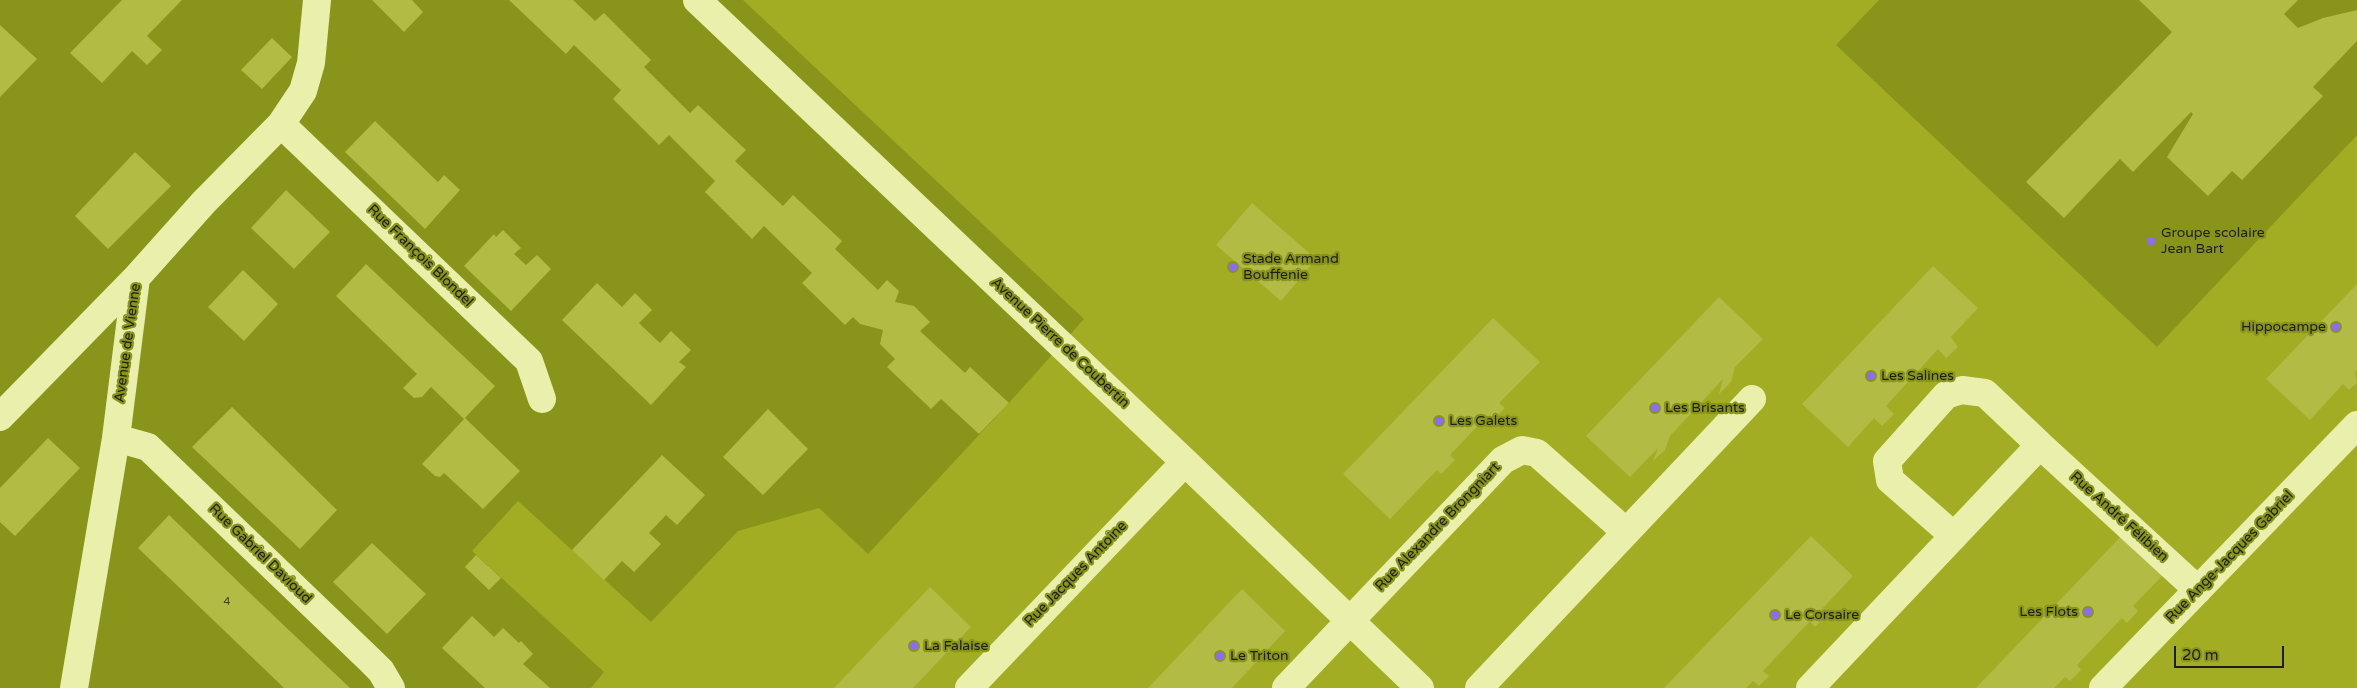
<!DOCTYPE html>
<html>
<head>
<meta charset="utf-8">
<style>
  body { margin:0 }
  #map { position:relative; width:2357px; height:688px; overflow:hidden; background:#89941a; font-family:"Varela Round",sans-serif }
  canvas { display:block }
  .scale { position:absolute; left:2174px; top:646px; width:110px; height:22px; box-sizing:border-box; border:2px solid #1d1d1d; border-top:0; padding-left:6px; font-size:15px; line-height:18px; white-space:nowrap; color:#1d1d1d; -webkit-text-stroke:4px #89941a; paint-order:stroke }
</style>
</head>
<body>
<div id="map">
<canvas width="2357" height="688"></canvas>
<div class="scale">20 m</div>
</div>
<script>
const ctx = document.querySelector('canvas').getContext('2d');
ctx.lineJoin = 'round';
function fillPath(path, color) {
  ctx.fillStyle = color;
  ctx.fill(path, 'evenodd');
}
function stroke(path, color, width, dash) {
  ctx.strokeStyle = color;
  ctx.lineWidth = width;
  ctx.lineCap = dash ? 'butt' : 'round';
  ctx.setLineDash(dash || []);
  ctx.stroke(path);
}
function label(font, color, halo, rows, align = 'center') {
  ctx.font = font + ' "Varela Round",sans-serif';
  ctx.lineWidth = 4.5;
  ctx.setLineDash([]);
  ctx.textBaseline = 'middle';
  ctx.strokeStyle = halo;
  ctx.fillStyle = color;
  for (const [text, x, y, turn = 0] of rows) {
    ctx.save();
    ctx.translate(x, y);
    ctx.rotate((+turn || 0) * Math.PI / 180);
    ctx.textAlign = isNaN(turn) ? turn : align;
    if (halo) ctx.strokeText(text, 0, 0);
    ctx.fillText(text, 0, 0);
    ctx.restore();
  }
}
fillPath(new Path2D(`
  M743,0h1136l-43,45 321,302 200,-212v553h-1766l13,-16 -132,-121 46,-50 133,121 87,-91 81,-23 49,46 141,-151 75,-84z`), '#a3ad23');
fillPath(new Path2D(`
  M122,0h60l-35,36 15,14 -15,15 -15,-14 -30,32 -32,-30z
  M372,0h40l11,12 -19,20z
  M509,0h64l22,21 9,-8 47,47 -7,7 46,46 8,-8 48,45 -11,11 48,45 10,-11 49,46 -7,8 43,41 9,-10 12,11 -4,11 19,4 16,16 -10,9 45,42 5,-6 39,36 -30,31 -38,-35 -10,10 -44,-42 8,-8 -15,-15 3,-14 -23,-6 -7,-7 -8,8 -43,-42 10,-10 -48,-47 -12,13 -47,-47 10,-11 -46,-46 -10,10 -46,-46 8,-9 -47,-45 -8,9z
  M2139,0h159l-14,14 14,14 25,-10 34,-8v31l-44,46 10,9 -81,84 -10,-9 -24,25 -41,-39 26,-43 -2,-2 -58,60 -13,-13 -56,59 -38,-36 146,-150z
  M0,25l37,34 -37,38z
  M272,38l20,19 -30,32 -21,-19z
  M375,121l63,61 6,-7 16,15 -35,39 -80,-77z
  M135,152l36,34 -63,63 -33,-33z
  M286,190l44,42 -36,37 -43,-41z
  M1252,203l64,56 -35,42 -65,-56z
  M503,230l18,18 -7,6 12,11 11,-10 14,14 -40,42 -47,-45 30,-32 2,3z
  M366,264l129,122 -31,33 -33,-32 -9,10 -8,1 -11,-10 14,-14 -81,-78z
  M1933,266l45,42 -27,29 7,10 -12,11 -8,-9 -52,57 8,8 -12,12 -8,-8 -26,29 -46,-43z
  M243,270l35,34 -34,37 -36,-34z
  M597,283l25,24 13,-14 17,17 -13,13 4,4 17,16 11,-12 20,19 -12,12 7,5 -35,38 -89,-85z
  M2357,284v87l-2,1 2,11 -8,7 -6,-6 -33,36 -44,-41z
  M1719,297l44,42 -28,28 -4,15 -12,12 4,-15 -53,57 -5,14 -12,11 5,-13 -28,29 -44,-41z
  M1493,318l47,44 -41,41 6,5 -15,15 -5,-5 -35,37 5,5 -14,14 -4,-4 -47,49 -47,-45z
  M232,407l105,103 -37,39 -108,-102z
  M768,409l40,40 -45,46 -40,-38z
  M465,418l55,53 -37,38 -39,-36 -4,4 -5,-1 -13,-12z
  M48,438l32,30 -65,68 -15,-14v-34z
  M662,455l43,40 -28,30 -11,-10 -17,18 12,11 -27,28 -12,-11 -18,19 -32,-30z
  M169,515l85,82 96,91h-66l-2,-2 -144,-138z
  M2125,532l42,39 -34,35 5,5 -11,12 -5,-5 -45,47 4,5 -11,11 -5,-4 -11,11h-78z
  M1811,536l42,40 -32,34 6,5 -12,12 -5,-6 -47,50 6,5 -10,10 -6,-5 -7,7h-82z
  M372,543l54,51 -39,40 -54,-52z
  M476,555l25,23 -12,12 -24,-23z
  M930,587l41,40 -58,61h-79z
  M1242,589l43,42 -53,57h-84z
  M472,616l22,21 9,-9 16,15 2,-2 12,13 -10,10 27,24h-65l-43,-40z`), '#b2bb43');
stroke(new Path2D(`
  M697,0l488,462 235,226
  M281,124l248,237 13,38
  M0,417l136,-139
  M116,438l32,9 223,214 10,10 10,17
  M1954,536l-64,-56 -3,-19 59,-66 16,-5 23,3 55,52
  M74,688l42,-250 20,-160 68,-76 77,-78 22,-33 8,-28 6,-63
  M969,688l216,-226
  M1286,688l217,-228 19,-10 15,3 88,78
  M1479,688l273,-289
  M1810,688l230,-243 158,145
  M2103,688l254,-263`), '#ebefac', 28);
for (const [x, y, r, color] of [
  [2151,241,5,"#8d6aff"],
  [1233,267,5,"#8d6aff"],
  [2336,327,5,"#8d6aff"],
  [1871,376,5,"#8d6aff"],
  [1655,408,5,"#8d6aff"],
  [1439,421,5,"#8d6aff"],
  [2088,612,5,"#8d6aff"],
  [1775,615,5,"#8d6aff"],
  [914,646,5,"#8d6aff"],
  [1220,656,5,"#8d6aff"]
]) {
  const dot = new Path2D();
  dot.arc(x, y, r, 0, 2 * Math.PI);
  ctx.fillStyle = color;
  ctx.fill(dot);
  stroke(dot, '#89941a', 2);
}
label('11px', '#424426', null, [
  ["4",227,602]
]);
label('14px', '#1d1d1d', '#89941a', [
  ["Groupe scolaire",2161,233],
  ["Jean Bart",2161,249],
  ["Stade Armand",1243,259],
  ["Bouffenie",1243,275],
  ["Hippocampe",2326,327,"right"],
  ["Les Salines",1881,376],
  ["Les Brisants",1665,408],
  ["Les Galets",1449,421],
  ["Les Flots",2078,612,"right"],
  ["Le Corsaire",1785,615],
  ["La Falaise",924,646],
  ["Le Triton",1230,656]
], 'left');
label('14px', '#1d1d1d', '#89941a', [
  ["Rue François Blondel",420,256,44],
  ["Avenue de Vienne",128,343,-82],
  ["Avenue Pierre de Coubertin",1060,343,43],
  ["Rue André Félibien",2119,517,42],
  ["Rue Alexandre Brongniart",1438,527,-46],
  ["Rue Gabriel Davioud",260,554,44],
  ["Rue Ange-Jacques Gabriel",2230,557,-46],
  ["Rue Jacques Antoine",1076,574,-46]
]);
</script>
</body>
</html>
